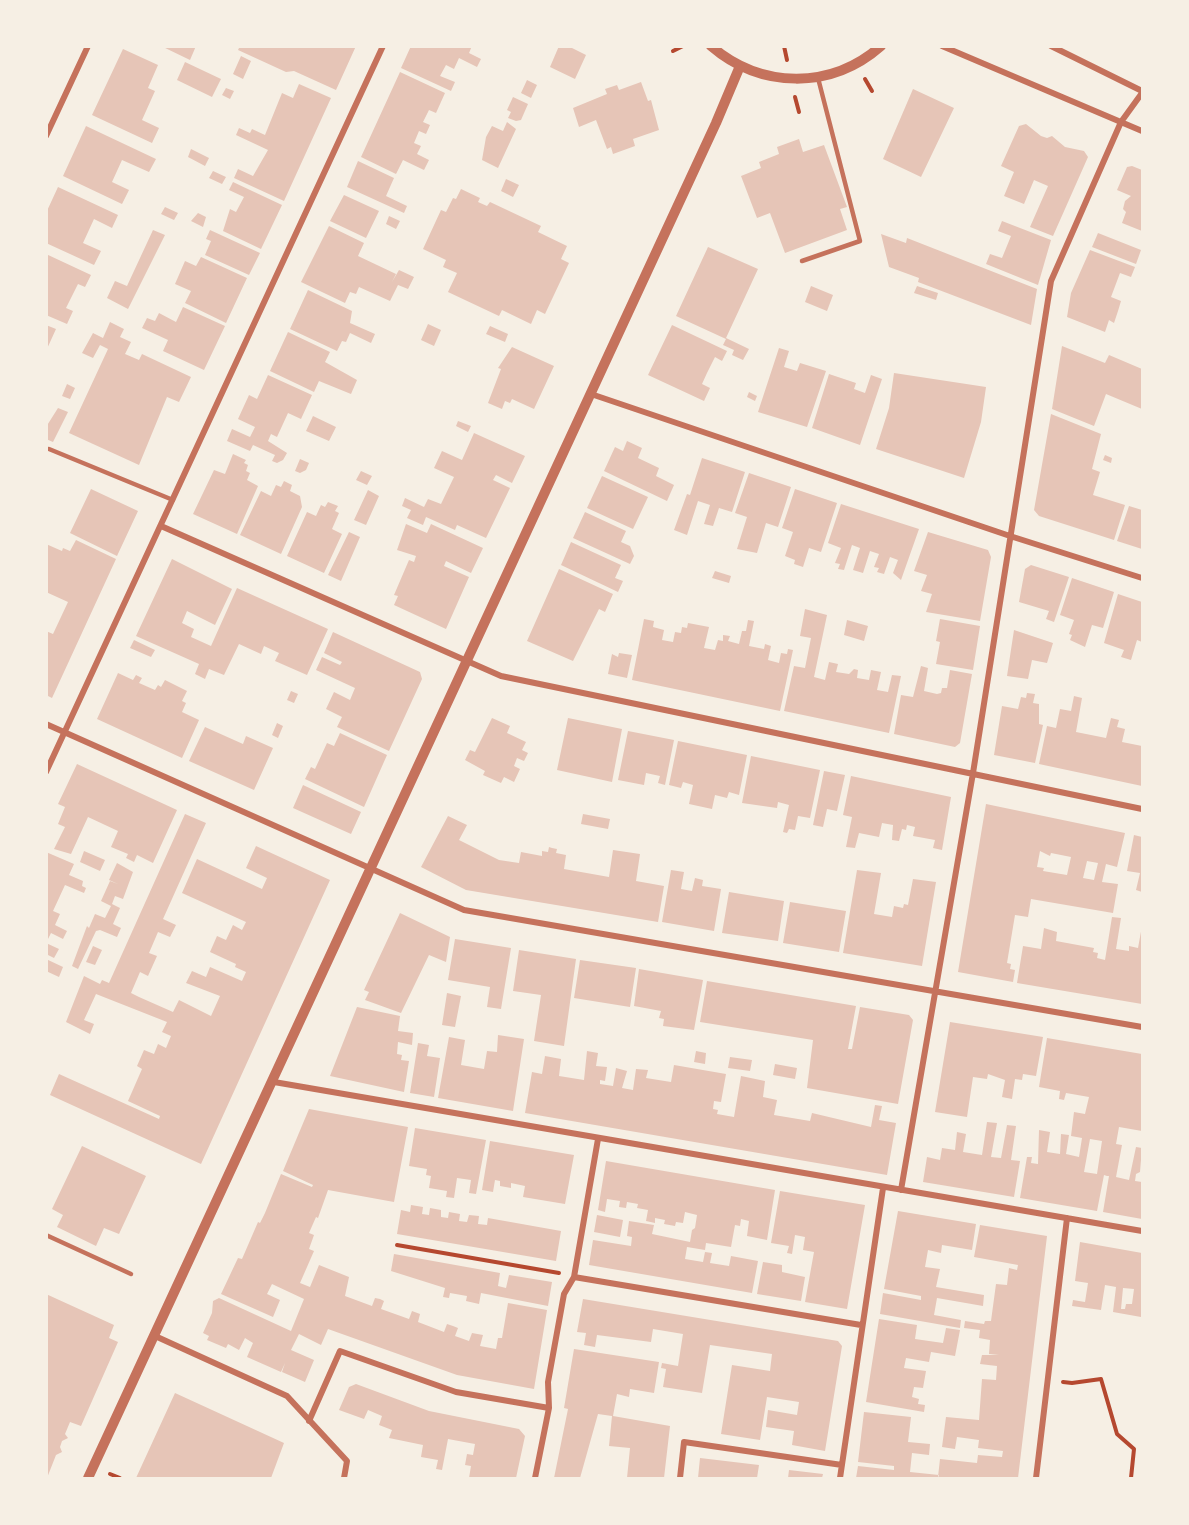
<!DOCTYPE html>
<html>
<head>
<meta charset="utf-8">
<style>
  body { margin:0 }
  #map { position:relative; width:1189px; height:1525px; overflow:hidden; background:#f6efe4; font-family:"Times New Roman",serif }
  canvas { display:block }
  .frame { position:absolute; inset:0; border:48px solid #f6efe4; pointer-events:none }
</style>
</head>
<body>
<div id="map">
<canvas width="1189" height="1525"></canvas>
<div class="frame"></div>
</div>
<script>
const ctx = document.querySelector('canvas').getContext('2d');
ctx.lineJoin = 'round';
function fillPath(path, color) {
  ctx.fillStyle = color;
  ctx.fill(path, 'evenodd');
}
function stroke(path, color, width, dash) {
  ctx.strokeStyle = color;
  ctx.lineWidth = width;
  ctx.lineCap = dash ? 'butt' : 'round';
  ctx.setLineDash(dash || []);
  ctx.stroke(path);
}
fillPath(new Path2D(`
  M161,46h35l-6,14z
  M240,46h116l-20,44 -42,-19 -8,1 -48,-22z
  M411,46h61l-3,7 12,6 -4,8 -18,-9 -5,11 -8,-4 -6,11 15,6 -4,9 -50,-23z
  M559,46h9l18,9 -11,24 -25,-12z
  M123,49l35,16 -10,23 7,3 -13,29 17,8 -7,15 -60,-28z
  M241,56l10,5 -8,18 -10,-5z
  M185,62l36,17 -9,18 -35,-17z
  M400,72l45,21 -9,20 -7,-3 -6,12 7,3 -4,9 -7,-3 -5,12 7,3 -4,8 12,6 -5,10 -21,-10 -7,14 -35,-17z
  M527,80l10,5 -6,13 -10,-5z
  M641,82l7,19 3,-1 8,30 -26,9 2,7 -22,8 -2,-7 -4,2 -11,-29 -17,7 -6,-19 34,-14 -2,-5 12,-4 2,5z
  M299,84l32,14 -47,103 -50,-23 4,-9 15,7 15,-26 -32,-15 3,-7 11,5 2,-4 13,6 17,-42 11,5z
  M226,88l8,3 -4,8 -8,-4z
  M913,89l41,19 -33,69 -38,-18z
  M513,97l15,7 -7,16 -5,1 -8,-3 3,-6 -4,-2z
  M507,122l9,7 -18,39 -16,-8 4,-23 6,-11 11,5z
  M1026,124l15,12 6,2 5,-2 13,11 19,4 4,6 -35,79 -23,-9 18,-41 -14,-6 -10,24 -20,-8 10,-24 -13,-6 18,-40z
  M86,126l70,33 -7,13 -27,-12 -10,22 17,8 -7,14 -59,-28z
  M799,139l4,13 21,-7 23,62 -7,2 7,21 -62,23 -15,-40 -13,5 -16,-42 20,-8 -2,-6 20,-8 -2,-7z
  M191,149l18,9 -4,8 -17,-9z
  M358,161l36,17 -8,18 21,10 -3,7 -57,-26z
  M1132,166l10,4v61l-20,-8 4,-11 -3,-3 2,-8 6,-5 -14,-6 10,-23z
  M213,171l13,6 -4,7 -13,-6z
  M506,179l13,6 -6,12 -12,-6z
  M233,182l49,23 -21,44 -38,-18 7,-22 6,3 8,-15 -15,-7z
  M58,187l60,28 -6,13 -18,-9 -11,24 18,8 -7,14 -48,-22v-30z
  M461,189l19,9 -2,4 9,4 3,-4 51,24 -3,6 29,14 -6,13 8,4 -24,51 -8,-4 -6,14 -29,-14 -3,6 -51,-24 9,-19 -14,-6 3,-7 -23,-11 18,-39 5,2 7,-14 3,1z
  M344,195l35,16 -13,27 -36,-17z
  M165,207l13,6 -4,7 -13,-6z
  M198,213l8,4 -3,10 -12,-6z
  M389,216l11,5 -4,8 -10,-5z
  M1002,221l49,19 -13,45 -52,-21 4,-10 12,4 9,-22 -13,-5z
  M329,226l35,17 -6,13 38,18 -4,8 7,-12 15,7 -6,12 -10,-4 -8,16 -31,-14 -3,7 -6,-2 -5,11 -44,-21z
  M153,230l12,5 -37,74 -21,-11 8,-17 12,5z
  M210,230l50,23 -11,22 -44,-20 6,-14 -5,-2z
  M1098,233l43,17 -5,14 -44,-17z
  M881,234l25,9 1,-5 130,51 -6,36 -113,-43 1,-4 -30,-11z
  M708,247l50,22 -32,69 23,11 -6,11 -11,-5 2,-5 -11,-5 3,-6 -50,-23z
  M1090,250l45,17 -4,10 -11,-4 -9,24 10,4 -3,10 -4,12 -5,-3 -4,12 -38,-15 4,-24z
  M46,254l45,21 -6,12 -7,-3 -12,24 7,3 -6,13 -21,-9z
  M201,257l46,21 -21,45 -41,-20 6,-12 -16,-7 10,-23 11,5z
  M811,286l22,9 -6,16 -22,-9z
  M917,286l21,7 -2,7 -22,-7z
  M308,290l44,21 -2,12 25,11 -4,9 -21,-10 -4,9 -4,-1 -5,10 -47,-22z
  M183,307l42,19 -21,44 -41,-19 5,-11 -26,-12 5,-10 8,3 4,-8 17,9z
  M110,322l14,7 -4,8 11,5 -6,12 14,6 3,-6 49,23 -12,25 -12,-5 -28,68 -70,-32 39,-84 -8,-4 -7,13 -11,-5 11,-20 10,5z
  M428,324l13,6 -7,16 -13,-6z
  M46,325l10,4 -10,22z
  M672,325l55,26 -5,10 -7,-4 -8,16 -5,11 8,4 -6,13 -56,-26z
  M490,326l18,8 -3,8 -19,-8z
  M288,332l42,20 -5,10 32,18 -6,14 -32,-13 -5,11 -44,-21z
  M1062,346l43,17 4,-8 33,14v40l-36,-15 -12,32 -42,-17z
  M512,347l42,19 -20,43 -22,-10 -2,4 -5,-2 -3,8 -14,-6 13,-34 -3,-1z
  M779,348l10,3 -5,16 13,4 3,-8 26,8 -19,56 -49,-15z
  M894,373l92,14 -5,35 -17,56 -88,-29 13,-41z
  M829,374l27,9 -2,6 11,4 6,-18 11,4 -22,66 -48,-17z
  M268,375l44,20 -11,24 -13,-6 -11,24 -6,-3 -3,7 19,12 -4,7 -6,3 -5,-2 3,-6 -22,-10 -3,6 -23,-10 5,-12 18,8 5,-10 -17,-8 11,-24 8,4z
  M67,384l8,4 -5,11 -8,-3z
  M749,392l8,4 -2,5 -8,-4z
  M58,408l10,4 -15,30 -7,-3v-12z
  M1051,414l50,20 -9,35 8,3 -7,23 32,10 -11,35 -75,-24 -5,-6z
  M313,416l23,11 -7,14 -23,-10z
  M458,421l13,5 -3,6 -12,-6z
  M474,433l51,23 -13,27 -16,-8 -3,5 17,8 -24,50 -29,-13 -2,5 -29,-13 -3,8 -16,-7 4,-8 -9,-4 3,-8 19,9 4,-8 13,5 13,-27 -20,-9 8,-17 20,9z
  M627,441l15,7 -4,10 21,10 -3,8 18,9 -7,16 -63,-30 11,-24 8,4z
  M233,454l13,6 -2,3 4,2 -2,6 4,2 -3,7 11,6 -21,48 -44,-20 21,-44 11,4z
  M1105,455l7,3 -1,5 -8,-3z
  M702,458l43,14 -13,40 -13,-4 -6,18 -9,-2 6,-19 -12,-4 -11,34 -13,-5 13,-36 3,1z
  M300,459l9,4 -3,7 -6,3 -5,-2z
  M361,471l11,5 -5,9 -11,-5z
  M749,473l42,14 -13,40 -12,-4 -9,30 -20,-4 10,-32 -12,-4z
  M602,476l46,21 -15,32 -46,-21z
  M284,481l8,4 -2,6 10,5 2,11 -21,47 -41,-19 21,-44 10,5 5,-11 5,2z
  M91,489l47,22 -21,45 -47,-23z
  M795,489l42,14 -16,49 -12,-4 -6,19 -9,-3 1,-4 -10,-4 8,-24 -11,-4z
  M368,490l11,6 -13,29 -12,-5z
  M328,502l10,4 -3,5 4,2 -7,16 10,5 -18,39 -37,-17 20,-44 9,4 5,-11 4,2z
  M841,504l78,25 -18,51 -8,-7 5,-13 -8,-3 -6,17 -7,-2 2,-4 -5,-1 5,-13 -9,-3 -7,22 -10,-3 7,-22 -8,-3 -8,25 -6,-1 2,-5 -5,-1 6,-15 -13,-5z
  M1129,506l13,4v39l-25,-8z
  M585,512l41,19 -5,11 9,4 4,10 -4,8 -57,-26z
  M406,524l21,9 4,-9 52,24 -12,25 -25,-12 -2,5 25,11 -23,52 -52,-24 4,-9 -4,-1 15,-35 5,2 2,-6 -19,-6z
  M349,532l11,5 -19,44 -13,-6z
  M928,532l60,18 3,7 -11,64 -54,-9 6,-18 -11,-3 6,-16 -13,-4z
  M76,540l40,19 -64,139 -6,-3v-64l7,3 15,-32 -22,-10v-48l16,7 1,-3 7,3z
  M571,542l50,23 -6,13 8,3 -5,11 -57,-27z
  M172,559l60,30 -17,36 -28,-14 -5,12 12,6 -3,8 20,9 26,-58 91,41 -21,46 -32,-14 4,-8 -15,-7 -3,8 -22,-10 -15,31 -15,-6 -4,10 -10,-5 4,-10 -63,-28z
  M1031,565l38,12 -15,45 -8,-3 3,-8 -30,-9 6,-33z
  M559,569l54,25 -8,18 -6,-3 -26,52 -46,-20z
  M715,571l16,5 -2,7 -17,-5z
  M1072,578l42,14 -11,36 -11,-3 -7,22 -15,-7 2,-5 -3,-1 5,-14 -14,-5z
  M1118,594l24,8v40l-5,-2 -6,20 -10,-3 3,-7 -20,-7z
  M805,609l22,6 -13,62 11,3 4,-18 9,2 -2,8 13,2 5,-5 4,1 -1,8 12,2 2,-10 10,2 -4,18 11,2 4,-17 9,1 -12,57 -105,-22 10,-45 11,2 6,-30 -11,-2z
  M644,619l10,2 -1,6 11,3 -2,10 11,2 2,-10 6,1 1,-6 5,1 1,-5 21,4 -5,21 11,2 3,-10 5,1v-6l7,1 -2,5 11,3 3,-13h4l2,-11 6,1 -5,25 15,3 1,-5 6,2 -3,14 11,3 2,-10 6,1 1,-5 5,1 -13,61 -148,-31z
  M940,619l40,7 -7,44 -37,-6 4,-22 -4,-1z
  M847,620l21,6 -4,15 -20,-6z
  M1014,630l39,13 -6,20 -15,-3 -4,19 -21,-3z
  M333,632l87,40 2,7 -33,72 -52,-24 5,-10 -16,-8 8,-17 16,8 5,-12 -39,-18 6,-13 18,8 2,-3 -18,-9z
  M134,640l21,10 -4,7 -21,-9z
  M619,653l13,2 -5,23 -19,-4 4,-20 6,3z
  M921,666l7,2 -4,23 13,3 4,-1 1,-5h5l3,-18 22,4 -12,69 -5,4 -61,-13 7,-39 12,2z
  M118,673l15,7 3,-5 6,3 -3,5 16,7 3,-5 3,2 4,-7 22,11 -5,10 4,2 -4,9 17,8 -17,38 -85,-39z
  M291,691l7,3 -4,9 -7,-3z
  M1027,693l8,1 -2,9 6,1v20l4,1 -8,38 -41,-8 8,-49 16,3 3,-12 5,1z
  M1074,696l8,2 -6,34 30,6 5,-20 8,2 -2,7 8,2 -3,13 20,4v40l-103,-22 8,-38 9,2 4,-19 11,2z
  M492,718l18,8 -3,7 19,9 -4,8 6,3 -4,8 -7,-3 -3,8 6,3 -6,13 -10,-5 -3,6 -18,-8 2,-4 -20,-11 5,-10 5,2z
  M568,718l54,11 -10,53 -55,-12z
  M277,723l6,3 -5,12 -6,-3z
  M205,727l38,17 3,-8 27,12 -19,42 -65,-29z
  M628,731l46,9 -9,45 -7,-2 2,-7 -14,-3 -2,12 -26,-5z
  M340,733l47,22 -23,52 -59,-28 6,-12 4,2 12,-26 7,3z
  M678,741l69,14 -8,40 -10,-3 -2,6 -12,-3 -3,14 -23,-5 4,-19 -10,-3 -2,6 -12,-3z
  M751,756l69,14 -10,48 -12,-2 -3,14 -6,-1 -2,4 -4,-1 6,-27 -11,-3 -1,6 -35,-5z
  M77,764l100,46 -24,53 -16,-8 -3,7 -8,-4 2,-4 -17,-7 7,-16 -30,-14 -17,37 -17,-5 11,-22 -7,-3 7,-17 -7,-3z
  M824,771l21,4 -8,36 -10,-2 -4,18 -10,-2z
  M851,776l100,21 -9,53 -9,-2 2,-8 -22,-4 2,-9 -8,-2 -1,5 -4,-1 -3,12 -7,-1 1,-15 -11,-2 -3,14 -20,-4 -4,15 -9,-1 6,-30 -9,-2z
  M303,785l58,27 -10,22 -58,-26z
  M986,804l139,29 -8,34 -11,-3 -4,18 16,2 -5,29 -82,-14 -3,18 -13,-2 -8,48 4,1 -1,5 5,1 -2,12 -55,-10zM1040,851l10,5 1,-3 20,4 -4,18 -24,-4 1,-3 -7,-1zM1087,861l11,2 -4,17 -11,-2z
  M185,814l21,9 -43,96 13,6 -6,12 -12,-5 -9,21 8,3 -9,20 -8,-4 -9,21 8,4 34,15 6,-12 32,16 9,-20 -34,-13 6,-12 14,6 4,-10 32,14 4,-9 -11,-5 1,-3 -26,-12 7,-16 9,4 7,-15 9,5 4,-8 -64,-29 15,-34 65,30 5,-11 -21,-10 10,-22 74,34 -129,284 -151,-69 9,-21 100,45 1,-3 -32,-15 14,-32 -5,-3 7,-16 10,4 4,-10 8,4 5,-12 -9,-4 5,-10 -71,-28 -12,26 10,4 -4,10 -24,-12 18,-46 16,8 2,-4 7,3z
  M583,814l27,5 -2,10 -27,-5z
  M448,816l19,9 -8,15 40,20 20,3 2,-11 21,4v-5l6,1 1,-5 3,1 5,1 -1,4 10,2 -2,14 45,8 4,-27 27,4 -4,27 28,5 -6,36 -192,-32 -45,-23z
  M1134,835l8,2v55l-6,-2 4,-17 -13,-2z
  M84,851l21,9 -5,11 -20,-9z
  M46,852l28,12 -5,11 14,6 -1,5 4,2 -2,5 -19,-8 -12,26 7,3 -5,11 12,6 -4,8 -12,-6 -5,10z
  M117,863l16,9 -10,27 -8,-3 -3,8 8,4 -7,16 8,4 -4,9 -17,-7 -4,1 -18,38 -6,-3 15,-40 2,2 6,-14 10,4 6,-12 -10,-5 9,-20 8,3 -9,-4z
  M671,870l13,2 -3,17 11,2 3,-13 8,2 -1,6 19,3 -7,42 -52,-9z
  M857,870l24,3 -7,41 18,3 2,-11 9,2 1,-4 4,1 5,-26 23,3 -14,84 -79,-13z
  M729,892l55,9 -6,40 -56,-8z
  M790,902l56,9 -7,41 -56,-9z
  M400,913l50,24 -4,25 -17,-7 -28,58 -36,-13 4,-8 -5,-2z
  M1112,917l9,1 -5,31 13,2v-5l9,2 4,-22v78l-125,-21 6,-37 18,3 3,-21 13,4 -1,9 38,7 -1,4 5,1 -1,5 8,2z
  M455,939l56,9 -10,61 -14,-2 3,-20 -42,-7z
  M46,943l13,6 -5,9 -8,-4z
  M93,946l9,4 -7,15 -9,-3z
  M519,950l57,9 -12,87 -30,-5 7,-46 -28,-4z
  M46,959l17,8 -4,10 -13,-6z
  M580,960l56,8 -6,39 -56,-9z
  M639,969l64,11 -9,50 -31,-4 1,-7 -5,-1 2,-7 -27,-5z
  M707,981l149,25 -8,43h4l8,-42 49,8 4,5 -15,84 -91,-16 6,-48 -113,-18z
  M447,993l14,3 -6,31 -13,-2z
  M357,1007l43,9 -2,15 15,2 -1,12 -14,-3 -1,12 5,1 -1,5 8,1 -5,31 -74,-16z
  M950,1022l93,15 -7,39 -13,-2 -1,6 -7,-1 -3,20 -10,-2 3,-17 -17,-6 -1,5 -14,-2 -6,40 -32,-5z
  M498,1035l26,4 -11,72 -75,-13 11,-61 16,3 -4,25 23,4 3,-18 10,1z
  M1047,1038l95,16v77l-23,-4 -3,17 6,1 -6,32 13,3 7,-33 6,1 -2,24 -4,2 -1,7 7,1v37l-39,-7 6,-36h-2l-3,-1 -7,36 -77,-13 7,-41h5l-1,6 7,1 1,-34 11,2 -3,20 13,2 1,-20 8,1 -3,19 13,3 3,-19 -11,-2 3,-24 11,2 4,-17 -23,-4 -2,7 -5,-1 1,-8 -21,-4zM1090,1139l12,2 -5,33 -13,-2z
  M418,1043l11,2 -2,11 13,2 -6,39 -24,-4z
  M587,1051l11,2 -2,13 11,1 -2,14 -5,-1v4l13,2 3,-18 11,3 -5,17 11,2 3,-21 12,1 -2,8 25,4 3,-17 52,9 -5,28 -7,-1 -1,8 5,1 -1,4 17,3 7,-41 24,5 -2,16 14,3 -3,15 36,6 2,-8 59,14 4,-22 7,1 -3,14 17,3 -9,52 -362,-62 7,-41 10,2 3,-18 16,3 -2,17 25,4z
  M696,1051l10,2 -1,11 -11,-2z
  M730,1057l22,3 -2,11 -22,-3z
  M775,1064l22,4 -2,11 -22,-4z
  M309,1109l99,18 -14,75 -66,-12 -10,28 -2,-1 -7,16 5,2 -5,14 5,2 -14,32 10,4 9,-22 30,12 -4,19 27,10 3,-8 5,1 4,2 -3,8 28,10 3,-8 8,3 -2,8 26,10 3,-8 6,2 5,2 -3,8 14,5 3,-8 11,2 -3,11 16,3 2,-11h4l6,-35 39,7 -13,79 -77,-14 -129,-46 -7,16 -22,-11 -8,16 23,10 -9,22 -23,-10 3,-9 -4,9 -34,-15 6,-14 -8,-5 -6,12 -11,-6 -2,4 -19,-8 2,-4 -6,-3 9,-20 1,-12 6,-3 72,33 13,-32 -32,-15 -5,10 13,6 -7,17 -52,-23 17,-36 4,1 16,-37 2,1 5,-10 16,-39 31,13 1,-2 -30,-14z
  M987,1122l10,1 -6,34 10,1 6,-33 9,1 -5,34 9,1 -6,36 -91,-15 4,-25 13,3 2,-12 13,2 2,-18 9,2 -3,18 19,3z
  M415,1128l71,12 -10,54 -7,-1 2,-13 -14,-2 -3,20 -8,-1 1,-6 -18,-3 2,-12 -5,-1 1,-6 -18,-3z
  M490,1141l84,14 -9,49 -42,-7 2,-11 -14,-3v5l-11,-2v-5l-5,-1 -2,12 -11,-2z
  M82,1146l64,30 -27,58 -15,-6 -8,18 -39,-19 6,-12 -11,-6z
  M606,1161l169,29 -8,50 -20,-4 2,-15 -8,-2 -1,7 -5,-1 -4,22 -25,-4 -1,7 -18,-3 -2,12 18,3 2,-10 7,1 -2,10 19,3 2,-10 27,5 -6,32 -163,-28 4,-25 38,6 1,-9 -5,-1 2,-15 25,4 -2,9 38,8 2,-12 3,-2 2,-13 -12,-3 -2,11 -7,-1 -1,4 -11,-2 1,-4 -10,-2v5l-9,-2 2,-11 -11,-2 1,-4 -11,-2 -1,6 -7,-1 1,-6 -13,-2 -2,13 -7,-2z
  M780,1191l85,14 -18,104 -42,-7 9,-50 -11,-2 2,-13 -10,-2 -3,19 -5,-1 2,-7 -18,-3z
  M411,1205l12,2 -1,7 7,1 1,-7 11,2v7l7,1 1,-6 11,2 -1,7 8,1 2,-7 10,1 -1,8 9,1 1,-7 73,13 -5,30 -159,-27 4,-24 9,2z
  M898,1211l78,13 -4,26 -30,-5 -1,8 -13,-3 -3,17 15,2 -4,18 48,8 -1,11 -46,-8 -3,17 27,5 -1,8 -80,-14 3,-21 38,7v-4l-37,-7z
  M597,1215l26,5 -3,17 -26,-5z
  M980,1225l67,11 -29,242 -80,-1 2,-18 37,4 1,-8 24,2 1,-6 -25,-3 1,-8 -22,-3 -2,12 -13,-2 4,-30 33,3 3,-41 14,1 1,-14 -17,-2 2,-9h17l-10,-1 1,-14 -11,-2 1,-8 -16,-2 1,-7 19,3 1,-3h6l5,-37 11,1 2,-17 8,2 1,-5 -44,-8z
  M1080,1242l62,11 -1,64 -28,-5 3,-25 -11,-2 -4,25 -29,-4 1,-6 12,2 3,-19 -13,-2zM1123,1288l11,1 -2,15h-6l-1,5h-4z
  M394,1254l106,19 -2,13 8,2 3,-13 43,7 -4,24 -67,-13 -2,11 -13,-3 1,-5 -17,-3 -1,5 -6,-1 2,-9 -54,-17z
  M763,1262l19,3v7l23,5 -4,24 -44,-7z
  M46,1294l68,31 -5,13 9,4 -37,84 -11,-4 -5,12 3,4 -6,3 -2,6 2,5 -6,3 -9,23z
  M583,1299l255,42 4,5 -17,105 -33,-6 2,-14 -28,-4 2,-17 29,5 2,-13 -32,-5 -7,43 -39,-6 11,-69 38,6 2,-17 -62,-9 -8,48 -39,-6 3,-18 -5,-1 1,-5 16,3 5,-32 -30,-5 -2,13 -54,-7 -2,12 -11,-2 2,-12 -9,-1z
  M879,1319l38,6 -2,14 28,4 3,-15 14,2 -5,26 -24,-4 -2,10 -23,-4 -2,10 22,3 -3,17 -9,-1 -2,10 7,2 -1,5 7,1 -1,7 -58,-10z
  M574,1349l85,13 -5,31 -24,-4 -1,8 -12,-3 -4,22 57,10 -6,52h-37l3,-30 -21,-2 3,-30 -14,-2 -18,64h-26l14,-69 -4,-1z
  M356,1384l73,27 90,18 6,7 -9,42h-47l2,-12 -6,-1 2,-11 6,1 2,-11 -27,-5 -6,31 -6,-1 2,-9 -17,-3 2,-12 -34,-7 3,-8 -13,-5 3,-9 -14,-6 -4,9 -25,-9 10,-23z
  M175,1393l109,50 -13,35h-135z
  M864,1412l47,5 -3,25 22,2 -1,11 -17,-2 -2,19 29,3 -1,3h-82l2,-12 36,4v-4l-36,-4z
  M700,1458l59,7 -2,13h-59z
  M789,1470l34,4 -1,4h-34z`), '#e6c5b7');
stroke(new Path2D(`
  M784,46l3,14
  M673,51l10,-5
  M865,79l7,12
  M795,97l4,15
  M397,1245l162,28
  M1063,1382l9,1 29,-4 16,55 17,15 -3,29
  M110,1474l10,4`), '#b5482f', 4);
stroke(new Path2D(`
  M802,261l58,-20 -42,-163
  M49,449l124,51
  M46,1235l85,39`), '#c5725c', 4.5);
stroke(new Path2D(`
  M942,46l200,85
  M1051,46l91,45
  M46,136l42,-90
  M591,394l419,142 132,42
  M161,526l340,150 641,133
  M46,724l418,186 678,117
  M46,772l337,-726
  M274,1082l868,149
  M901,1190l72,-417 78,-492 70,-159 21,-29
  M574,1277l287,48
  M155,1336l132,60 60,65 -3,17
  M309,1421l31,-70 116,41 93,16
  M535,1478l14,-70 -1,-26 16,-88 10,-17 24,-138
  M680,1478l4,-36 158,23
  M840,1478l43,-290
  M1036,1478l31,-260`), '#c5725c', 6);
stroke(new Path2D(`
  M711,46c50,43 120,44 170,0
  M88,1478l628,-1355 24,-57`), '#c5725c', 10);
</script>
</body>
</html>
